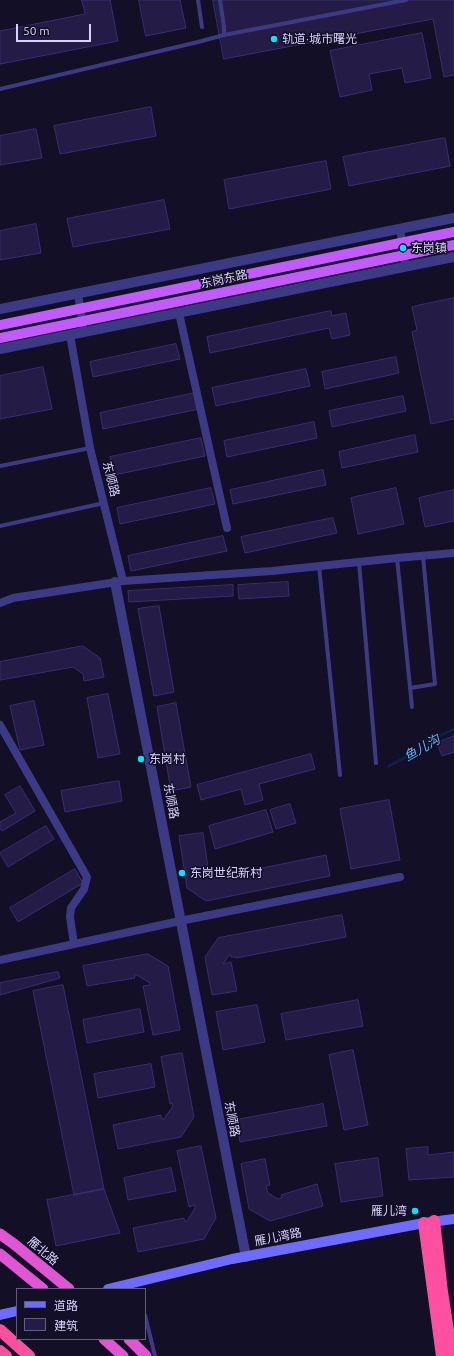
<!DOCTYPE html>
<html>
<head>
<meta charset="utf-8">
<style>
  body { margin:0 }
  #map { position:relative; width:454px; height:1356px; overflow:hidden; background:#130f26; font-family:Ubuntu,"Noto Sans SC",sans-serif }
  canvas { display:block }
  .legend { position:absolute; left:16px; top:1288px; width:130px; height:52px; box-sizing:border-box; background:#130f26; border:1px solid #625e7d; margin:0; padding:5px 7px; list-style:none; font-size:12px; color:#d9d4ff }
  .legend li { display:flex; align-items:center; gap:8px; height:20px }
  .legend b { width:20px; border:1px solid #625e7d }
  .scale { position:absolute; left:16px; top:24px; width:75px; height:18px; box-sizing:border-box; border:2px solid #d9d4ff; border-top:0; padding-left:5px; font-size:12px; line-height:14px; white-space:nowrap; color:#d9d4ff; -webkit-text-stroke:3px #130f26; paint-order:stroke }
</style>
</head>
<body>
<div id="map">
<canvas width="454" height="1356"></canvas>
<ul class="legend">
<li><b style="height:5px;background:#6f6bff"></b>道路</li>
<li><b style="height:11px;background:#241b47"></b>建筑</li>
</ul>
<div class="scale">50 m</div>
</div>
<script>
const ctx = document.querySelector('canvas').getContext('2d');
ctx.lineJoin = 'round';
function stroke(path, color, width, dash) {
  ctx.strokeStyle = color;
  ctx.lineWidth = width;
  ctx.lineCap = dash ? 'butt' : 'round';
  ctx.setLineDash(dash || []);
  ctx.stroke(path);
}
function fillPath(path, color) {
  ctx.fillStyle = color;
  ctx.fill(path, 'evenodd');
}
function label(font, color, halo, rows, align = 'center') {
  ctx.font = font + ' Ubuntu,"Noto Sans SC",sans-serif';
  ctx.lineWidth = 3;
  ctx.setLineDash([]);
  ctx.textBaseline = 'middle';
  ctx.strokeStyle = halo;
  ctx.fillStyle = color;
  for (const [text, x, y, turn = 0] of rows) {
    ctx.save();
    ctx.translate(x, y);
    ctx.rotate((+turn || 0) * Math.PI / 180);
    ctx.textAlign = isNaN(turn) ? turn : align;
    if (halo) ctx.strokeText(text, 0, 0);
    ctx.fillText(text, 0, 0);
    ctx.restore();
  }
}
stroke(new Path2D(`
  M389,766l34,-18 16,-12 15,-7`), '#0c2248', 3);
const building = new Path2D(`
  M82,0h28l8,41 -118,23v-33l85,-17z
  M139,0h41l6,28 -40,8z
  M213,0h241v75l-10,2 -11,-58 -209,40z
  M422,33l9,45 -26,5 -3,-15 -33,6 3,16 -32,7 -10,-46z
  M151,107l5,29 -96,18 -6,-28z
  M36,129l6,29 -42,7v-29z
  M445,138l5,28 -101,20 -6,-29z
  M326,161l5,28 -102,20 -5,-29z
  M164,200l6,29 -97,18 -6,-28z
  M36,224l5,29 -41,7v-29z
  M454,298v121l-23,5 -19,-92 5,-2 -5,-23z
  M331,311l1,5 14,-3 4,22 -18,4 -3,-11 -119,25 -3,-16z
  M176,344l4,15 -87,18 -3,-15z
  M396,357l3,16 -74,16 -3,-17z
  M43,367l9,42 -52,10v-43z
  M306,369l4,17 -94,20 -4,-18z
  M195,393l4,16 -96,20 -3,-16z
  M403,396l3,15 -74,16 -3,-16z
  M314,422l3,16 -90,19 -3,-16z
  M415,435l3,17 -76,16 -3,-16z
  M201,438l4,18 -91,19 -4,-18z
  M323,470l3,15 -93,19 -3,-14z
  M211,488l4,16 -95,20 -3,-16z
  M396,488l8,36 -46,10 -7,-36z
  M454,490v31l-29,6 -6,-29z
  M333,518l4,15 -92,20 -4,-16z
  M223,536l4,15 -96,20 -3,-15z
  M288,582l1,14 -50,3 -1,-14z
  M233,585v11l-104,6 -1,-11z
  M159,606l15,86 -20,4 -16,-87z
  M83,646l17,12 4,19 -20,4 -1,-7 -10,-7 -73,13v-18z
  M108,694l12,60 -22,4 -11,-60z
  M34,701l10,44 -24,5 -10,-44z
  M176,703l15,84 -20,4 -14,-84z
  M454,736v16l-12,4 -5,-13z
  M311,754l4,15 -56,15 4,16 -18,5 -4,-16 -40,11 -4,-15z
  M119,781l3,20 -57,11 -4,-21z
  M20,786l15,25 -33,20 -2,-3v-6l16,-9 -11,-18z
  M389,800l11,60 -49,9 -11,-60z
  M290,804l6,19 -20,6 -6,-19z
  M266,810l7,22 -58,17 -6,-23z
  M46,826l8,13 -46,28 -8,-14z
  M203,833l6,42 4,3 113,-23 4,21 -124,25 -19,-13 -8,-52z
  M75,869l8,14 -65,39 -8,-14z
  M342,915l4,22 -110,21v-1h-5l-1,-3 -7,10 8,-2 6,29 -25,4 -7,-38 13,-19z
  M148,954l20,12 12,64 -27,5 -10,-49 7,-1v-2l-13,-8h-3l1,3 -48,8 -4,-20z
  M58,972l2,6 -60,17v-12z
  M63,985l41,204 -30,6 -41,-204z
  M358,1000l5,26 -77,14 -5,-26z
  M257,1005l8,37 -42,8 -7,-38z
  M140,1009l4,23 -57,11 -4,-23z
  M353,1050l15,75 -24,5 -15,-75z
  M182,1053l12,64 -13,20 -63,12 -5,-24 48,-10 1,4h2l9,-13 -1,-3 -2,1 -9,-47z
  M151,1064l4,23 -57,11 -4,-24z
  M323,1104l4,22 -87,16 -4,-22z
  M201,1146l15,72 -12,21 -66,13 -5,-24 51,-10 1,4 2,-1 8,-13v-3l-6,2 -12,-56z
  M428,1147v8l26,-3v25l-45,3 -3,-31z
  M378,1158l5,38 -42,6 -6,-38z
  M265,1159l5,26 -4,1 2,7 10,6 4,-1 -1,-3 36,-11 6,22 -53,15 -21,-12 -8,-45z
  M171,1168l5,23 -48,9 -4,-22z
  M104,1189l16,44 -64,13 -9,-46z`);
fillPath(building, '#241b47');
stroke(building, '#3b2d73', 1);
stroke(new Path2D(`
  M198,0l4,27
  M220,0l4,27v8
  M0,89l198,-47 26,-7 182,-35
  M0,466l90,-18
  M0,526l104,-23
  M397,558l15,149
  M359,562l17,201
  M319,566l21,209
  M410,688l25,-4 -12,-128
  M145,1315l10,41`), '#3d3a85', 4);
stroke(new Path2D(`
  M400,229l5,32
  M78,294l5,32
  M179,313l48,215
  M123,581l149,-10 125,-13 57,-5
  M0,603l13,-5 110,-17 -33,-133 -20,-113
  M0,725l87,152 -3,12 -13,19 -1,9 4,27
  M0,960l180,-39 220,-44`), '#3d3a85', 8);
stroke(new Path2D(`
  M0,309l454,-91
  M0,349l454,-92
  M115,582l131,675`), '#3d3a85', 10);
stroke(new Path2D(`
  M108,1289l124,-30 192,-36 30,-4
  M0,1315l17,-4`), '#6f6bff', 10);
stroke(new Path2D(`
  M0,1234l14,10 55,45
  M0,1254l43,35
  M104,1339l19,17
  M129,1339l17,17`), '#e055d1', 11);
stroke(new Path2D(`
  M434,1221l8,71 10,64
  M424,1223l18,133
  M0,1330l29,26
  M0,1351l6,5`), '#ff4fa3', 12);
stroke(new Path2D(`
  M0,325l454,-93
  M0,338l454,-93`), '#c25bff', 10);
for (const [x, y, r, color] of [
  [274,39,4,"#00e5ff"],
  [403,248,4,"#00e5ff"],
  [141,759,4,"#00e5ff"],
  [182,873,4,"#00e5ff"],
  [415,1211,4,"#00e5ff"]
]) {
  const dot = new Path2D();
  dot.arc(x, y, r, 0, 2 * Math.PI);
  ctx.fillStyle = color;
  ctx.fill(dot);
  stroke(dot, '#130f26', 1.5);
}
label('12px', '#d9d4ff', '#130f26', [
  ["轨道·城市曙光",282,39],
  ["东岗镇",411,248],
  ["东岗村",149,759],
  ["东岗世纪新村",190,873],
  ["雁儿湾",407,1211,"right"]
], 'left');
label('12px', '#d9d4ff', '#130f26', [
  ["东岗东路",224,279,-12],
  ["东顺路",111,479,76],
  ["东顺路",171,801,79],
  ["东顺路",232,1119,79],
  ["雁儿湾路",278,1237,-11],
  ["雁北路",43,1251,40]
]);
label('italic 13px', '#62b6ff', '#130f26', [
  ["鱼儿沟",422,748,-30]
]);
</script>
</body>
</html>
